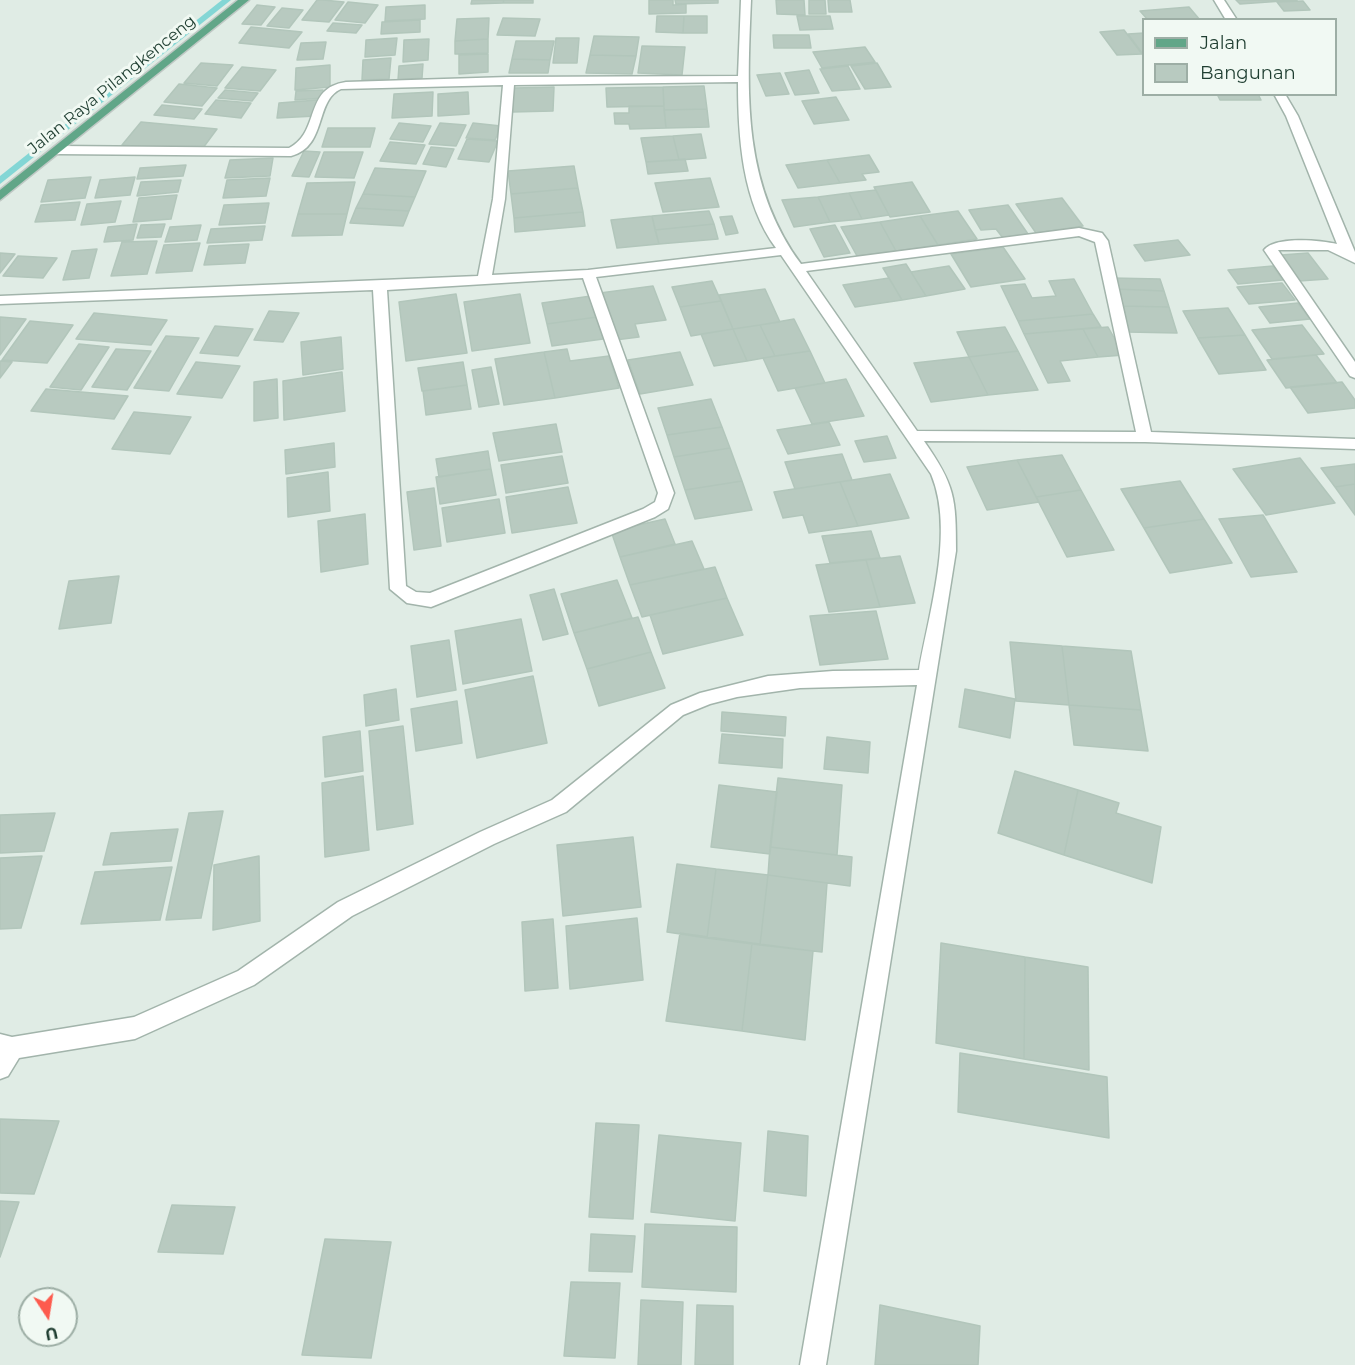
<!DOCTYPE html>
<html>
<head>
<meta charset="utf-8">
<style>
  body { margin:0 }
  #map { position:relative; width:1355px; height:1365px; overflow:hidden; background:#e0ece5; font-family:Montserrat,sans-serif }
  canvas { display:block }
  .legend { position:absolute; left:1142px; top:18px; width:195px; height:78px; box-sizing:border-box; background:#f1f9f3; border:2px solid #9daea5; margin:0; padding:8px 10px; list-style:none; font-size:18px; color:#1f3e31 }
  .legend li { display:flex; align-items:center; gap:12px; height:30px }
  .legend b { width:30px; border:2px solid #9daea5 }
  .north { position:absolute; left:18px; top:1287px; width:60px; height:60px; box-sizing:border-box; background:#f1f9f3; border:2px solid #9daea5; border-radius:50%; rotate:168deg; font-size:16px; font-weight:700; line-height:24px; text-align:center; color:#1f3e31 }
  .north::after { content:''; display:block; margin:auto; width:21px; height:27px; background:#fd5b4e; clip-path:polygon(50% 0,100% 100%,50% 72%,0 100%) }
</style>
</head>
<body>
<div id="map">
<canvas width="1355" height="1365"></canvas>
<ul class="legend">
<li><b style="height:8px;background:#61a688"></b>Jalan</li>
<li><b style="height:16px;background:#b8cac0"></b>Bangunan</li>
</ul>
<div class="north">U</div>
</div>
<script>
const ctx = document.querySelector('canvas').getContext('2d');
ctx.lineJoin = 'round';
function fillPath(path, color) {
  ctx.fillStyle = color;
  ctx.fill(path, 'evenodd');
}
function stroke(path, color, width, dash) {
  ctx.strokeStyle = color;
  ctx.lineWidth = width;
  ctx.lineCap = dash ? 'butt' : 'round';
  ctx.setLineDash(dash || []);
  ctx.stroke(path);
}
function label(font, color, halo, rows, align = 'center') {
  ctx.font = font + ' Montserrat,sans-serif';
  ctx.lineWidth = 6;
  ctx.setLineDash([]);
  ctx.textBaseline = 'middle';
  ctx.strokeStyle = halo;
  ctx.fillStyle = color;
  for (const [text, x, y, turn = 0] of rows) {
    ctx.save();
    ctx.translate(x, y);
    ctx.rotate((+turn || 0) * Math.PI / 180);
    ctx.textAlign = isNaN(turn) ? turn : align;
    if (halo) ctx.strokeText(text, 0, 0);
    ctx.fillText(text, 0, 0);
    ctx.restore();
  }
}
fillPath(new Path2D(`
  M222,0h9l-231,184v-8z`), '#83d6d5');
const building = new Path2D(`
  M317,0h6l21,2 -15,20 -27,-2z
  M472,0h32l-1,3 -32,1z
  M504,0h29v3h-30z
  M649,0h24v5l13,-1v9l-37,1z
  M675,0h43v3l-42,1z
  M776,0h28l1,15 -28,-1z
  M809,0h16l1,14h-17z
  M828,0h22l2,12h-23z
  M1236,0h61l-57,4z
  M1303,1l7,9 -26,1 -7,-9z
  M348,2l30,3 -13,18 -30,-3z
  M257,5l18,2 -14,18 -19,-1z
  M425,5v14l-40,2 1,-14z
  M1189,7l11,13h-52l-8,-9z
  M282,8l21,2 -14,18 -22,-2z
  M657,16h27l-1,17 -27,-1z
  M684,16h23v17h-24z
  M797,16h33l3,13 -33,1z
  M489,18l-1,21 -33,2 2,-22z
  M503,18l37,1 -5,17 -38,-1z
  M420,20v12l-39,2 1,-12z
  M333,23l29,2 -6,8 -29,-2z
  M251,27l51,5 -13,16 -50,-5z
  M1124,30l18,24 -25,1 -17,-23z
  M1144,33v20h-2l-14,-19z
  M773,35h36l2,13h-37z
  M594,36l45,1 -3,19 -46,-1z
  M397,38l-2,17 -30,2 1,-17z
  M556,38h23l-2,25h-24z
  M429,39l-1,21 -25,2 1,-22z
  M488,39v14l-33,1v-13z
  M516,41h38l-4,19 -38,-1z
  M326,42l-3,17 -26,1 4,-17z
  M642,46l43,1 -3,28 -44,-2z
  M865,47l10,15 -53,6 -9,-16z
  M488,54v18l-29,2v-19z
  M590,55l46,1 -4,18 -46,-1z
  M391,58l-2,21 -27,1 1,-20z
  M512,59l38,1 -2,13h-39z
  M201,63l32,2 -16,21 -33,-3z
  M877,63l14,24 -26,2 -14,-23z
  M423,64l-1,14 -24,2 1,-14z
  M330,65v22l-35,3 1,-22z
  M848,66l12,23 -28,2 -12,-22z
  M242,67l34,3 -16,21 -35,-3z
  M809,70l10,23 -24,2 -10,-22z
  M780,73l9,21 -23,2 -9,-21z
  M179,84l38,4 -15,18 -38,-4z
  M704,86l3,23 -43,1 -1,-23z
  M554,87l-1,24 -41,1 2,-24z
  M663,87l1,19 -57,1 -1,-19z
  M225,90l33,3 -6,8 -34,-3z
  M323,90v8l-28,2 1,-9z
  M433,92l-1,24 -40,2 2,-24z
  M468,92l1,22 -31,2v-22z
  M1217,94h41l3,6h-41z
  M836,97l13,23 -35,4 -12,-23z
  M216,100l35,3 -10,15 -36,-4z
  M317,100l-1,16 -39,2 2,-15z
  M162,105l40,4 -8,10 -40,-4z
  M629,106h35l2,22 -36,1 -1,-5h-14l-1,-11h15z
  M707,109l2,18 -43,1 -2,-18z
  M141,122l76,7 -17,23 -78,-7z
  M399,123l32,3 -8,16 -33,-3z
  M440,123l26,2 -10,21 -27,-2z
  M473,123l28,3 -6,14 -29,-2z
  M328,128h47l-5,19h-48z
  M701,134l5,24 -27,2 -6,-24z
  M673,136l6,24 -33,2 -5,-24z
  M467,139l31,2 -9,21 -31,-3z
  M390,142l35,3 -9,19 -36,-3z
  M431,147l23,2 -8,18 -23,-3z
  M304,151l16,1 -11,25 -17,-1z
  M324,152h39l-9,26 -39,-1z
  M869,155l10,17 -17,2 4,6 -26,3 -13,-23z
  M273,158l-3,18 -45,2 5,-18z
  M685,159l3,12 -40,3 -2,-12z
  M827,160l13,23 -42,5 -12,-23z
  M186,165l-3,11 -46,3 3,-11z
  M574,166l4,22 -67,6 -3,-23z
  M375,168l51,3 -11,26 -52,-3z
  M91,177l-6,21 -44,4 7,-22z
  M135,177l-5,18 -35,3 5,-18z
  M270,178l-4,18 -43,2 4,-18z
  M710,178l9,29 -56,5 -8,-29z
  M181,180l-3,12 -41,4 4,-14z
  M355,182l-8,32h-49l9,-31z
  M912,182l18,30 -40,5 -16,-30z
  M578,188l5,24 -69,6 -3,-24z
  M876,190l13,25 -27,4 -13,-26z
  M849,193l13,26 -32,3 -12,-25z
  M363,194l52,3 -6,14 -53,-3z
  M177,195l-6,24 -38,3 6,-24z
  M818,197l12,25 -36,5 -12,-27z
  M1062,198l21,28 -47,7 -20,-29z
  M121,201l-6,21 -34,3 6,-21z
  M80,202l-5,18 -40,2 6,-17z
  M269,203l-4,20 -46,2 5,-20z
  M1008,205l20,29 -25,4 -7,-9 -15,1 -12,-20z
  M356,208l53,3 -6,15 -53,-3z
  M709,211l5,13 -59,6 -3,-14z
  M958,211l19,28 -39,6 -18,-29z
  M583,212l2,14 -70,6 -1,-14z
  M298,214h49l-5,21 -50,1z
  M652,216l7,28 -42,4 -6,-28z
  M732,216l6,17 -12,2 -6,-18z
  M920,216l18,29 -42,6 -16,-29z
  M880,222l16,29 -39,5 -16,-29z
  M137,224l-4,16 -29,2 4,-15z
  M165,224l-4,13 -24,1 4,-13z
  M714,224l4,15 -59,5 -4,-14z
  M201,225l-4,15 -32,2 5,-15z
  M835,225l15,28 -26,4 -14,-28z
  M265,226l-3,14 -55,3 4,-14z
  M1178,240l12,15 -45,6 -11,-16z
  M157,241l-10,33 -36,2 11,-34z
  M200,243l-8,28 -36,2 8,-28z
  M249,244l-4,19 -41,2 5,-19z
  M1003,247l22,32 -54,8 -20,-33z
  M97,249l-8,29 -26,2 9,-29z
  M0,253l15,1 -15,19z
  M1308,253l20,26 -29,2 -18,-26z
  M18,256l39,2 -14,20 -40,-2z
  M906,264l20,32 -24,4 -19,-32z
  M949,266l16,23 -39,7 -15,-24z
  M1273,266l10,14 -45,4 -10,-14z
  M889,278l13,22 -47,7 -12,-22z
  M1112,278l48,1 4,12 -49,-2z
  M1074,279l19,35 -75,7 -17,-35 24,-2 7,14 24,-2 -7,-15z
  M712,281l9,20 -41,6 -8,-20z
  M1282,283l13,17 -46,4 -12,-17z
  M653,286l13,34 -31,4 4,13 -24,3 -15,-47z
  M765,289l15,33 -47,7 -14,-34z
  M1115,289l49,2 5,16 -49,-1z
  M456,294l11,59 -61,8 -7,-59z
  M520,294l10,49 -58,8 -8,-49z
  M591,296l6,21 -50,7 -5,-21z
  M721,301l12,28 -42,7 -11,-29z
  M1298,303l12,16 -40,4 -11,-16z
  M1120,306l49,1 8,26 -50,-1z
  M1228,308l17,27 -47,3 -15,-27z
  M269,311l30,2 -16,29 -29,-2z
  M94,313l73,7 -16,25 -75,-6z
  M1093,314l8,13 -77,7 -6,-13z
  M0,317l26,2 -26,36z
  M597,317l6,22 -51,7 -5,-22z
  M794,319l16,32 -35,5 -15,-31z
  M30,321l43,4 -26,38 -45,-3z
  M760,325l15,31 -28,5 -14,-32z
  M1302,325l22,29 -52,5 -20,-29z
  M215,326l38,3 -15,27 -38,-3z
  M1005,327l13,24 -49,6 -12,-25z
  M1108,327l16,28 -26,2 -15,-28z
  M733,329l14,32 -33,5 -13,-32z
  M1083,329l15,28 -38,4 10,20 -22,2 -24,-49z
  M1245,335l21,35 -47,4 -21,-36z
  M166,336l33,2 -30,53 -35,-3z
  M341,337l2,32 -40,6 -2,-33z
  M79,344l30,3 -28,43 -31,-3z
  M116,349l35,2 -24,39 -35,-3z
  M567,349l3,12 39,-5 10,32 -64,10 -11,-46z
  M810,351l15,32 -47,8 -15,-33z
  M1018,351l20,39 -50,5 -19,-38z
  M544,352l11,46 -51,7 -9,-46z
  M680,352l13,33 -53,9 -12,-34z
  M1316,355l21,28 -51,5 -19,-28z
  M969,357l19,38 -57,7 -17,-39z
  M0,361l12,1 -12,16z
  M196,362l44,4 -18,32 -45,-4z
  M463,362l4,23 -45,6 -4,-23z
  M491,367l8,37 -20,3 -7,-37z
  M342,372l3,39 -61,9 -1,-39z
  M277,379l1,39 -24,3v-39z
  M846,379l18,37 -52,8 -17,-36z
  M1342,382l13,18v8l-47,5 -18,-26z
  M467,385l4,24 -45,6 -3,-24z
  M46,389l82,7 -14,23 -83,-8z
  M711,399l11,28 -55,8 -9,-27z
  M134,412l57,5 -21,37 -58,-5z
  M829,422l11,23 -52,9 -11,-24z
  M556,424l6,28 -63,9 -6,-28z
  M722,427l8,21 -56,9 -7,-22z
  M887,436l9,22 -32,4 -9,-21z
  M334,443l1,24 -49,7 -1,-24z
  M730,448l12,33 -57,9 -11,-33z
  M488,451l3,18 -52,8 -3,-18z
  M842,454l10,26 -57,9 -10,-27z
  M1062,455l19,35 -45,7 -19,-37z
  M562,456l6,27 -62,10 -5,-28z
  M1300,458l35,45 -69,12 -33,-46z
  M1017,460l22,42 -52,8 -20,-43z
  M1355,464v20l-20,3 -14,-19z
  M491,469l5,26 -56,9 -4,-27z
  M328,472l2,39 -42,6 -1,-39z
  M890,474l19,44 -51,8 -18,-44z
  M742,481l10,29 -57,9 -10,-29z
  M1180,481l24,38 -60,9 -23,-39z
  M840,482l18,44 -49,7 -6,-18 -20,3 -9,-26z
  M1355,484v31l-20,-28z
  M568,487l9,36 -65,10 -6,-36z
  M434,488l7,58 -27,4 -7,-58z
  M1081,490l33,60 -47,7 -31,-60z
  M499,499l6,34 -58,9 -5,-34z
  M365,514l3,50 -47,8 -3,-51z
  M1263,515l34,57 -46,5 -32,-58z
  M665,519l10,25 -55,13 -9,-26z
  M1204,519l28,44 -62,10 -26,-45z
  M871,531l9,27 -50,5 -8,-27z
  M692,541l12,28 -74,16 -10,-28z
  M900,556l15,47 -35,4 -14,-47z
  M866,560l14,47 -51,5 -13,-47z
  M715,567l12,31 -85,19 -12,-32z
  M119,576l-8,47 -52,6 10,-48z
  M617,580l15,38 -58,15 -13,-39z
  M554,589l14,45 -25,6 -13,-45z
  M727,598l16,37 -80,19 -13,-39z
  M876,611l12,48 -68,6 -10,-49z
  M638,617l13,35 -64,17 -13,-36z
  M521,619l11,52 -69,13 -8,-53z
  M449,640l7,50 -39,7 -6,-51z
  M1010,642l52,4 7,59 -53,-4z
  M1062,646l69,5 10,59 -72,-5z
  M651,652l14,36 -66,18 -12,-37z
  M533,676l14,67 -70,15 -12,-68z
  M396,689l3,31 -33,6 -2,-31z
  M965,689l50,10 -5,39 -51,-11z
  M457,701l5,42 -46,8 -5,-42z
  M1069,705l72,5 7,41 -74,-6z
  M722,712l64,5 -1,19 -64,-5z
  M403,726l10,98 -36,6 -8,-99z
  M360,731l3,40 -38,6 -2,-40z
  M722,734l61,5 -1,29 -63,-5z
  M827,737l43,5 -2,31 -44,-4z
  M1015,771l63,19 -14,65 -66,-22z
  M363,776l6,74 -44,7 -3,-74z
  M778,778l64,7 -5,70 -67,-8z
  M719,785l58,7 -7,62 -59,-7z
  M1078,790l41,13 -3,10 45,14 -9,56 -88,-28z
  M223,811l-22,107 -35,2 23,-107z
  M55,813l-11,38 -44,2v-38z
  M178,829l-7,32 -68,4 8,-32z
  M633,837l8,70 -78,9 -6,-71z
  M770,847l82,10 -2,29 -82,-11z
  M42,856l-21,72 -21,1v-71z
  M259,856l1,65 -47,9 1,-65z
  M677,864l39,5 -9,69 -40,-6z
  M172,867l-12,53 -79,4 14,-52z
  M716,869l52,6 -8,70 -53,-7z
  M768,875l59,8 -5,69 -62,-7z
  M637,918l6,62 -73,9 -4,-63z
  M553,919l5,69 -33,3 -3,-69z
  M680,933l72,10 -10,88 -76,-10z
  M752,943l61,8 -8,89 -63,-9z
  M941,943l84,14 -1,102 -88,-16z
  M1025,957l63,10 1,103 -65,-11z
  M960,1053l147,24 2,61 -151,-26z
  M0,1119l59,2 -25,73 -34,-1z
  M596,1123l43,2 -6,94 -44,-2z
  M768,1131l40,5 -2,60 -42,-5z
  M659,1135l82,8 -6,78 -84,-9z
  M0,1201l19,1 -19,55z
  M172,1205l63,2 -12,47 -65,-2z
  M645,1224l92,3 -1,65 -94,-5z
  M591,1234l44,2 -3,36 -43,-1z
  M325,1239l66,3 -20,116 -69,-3z
  M571,1282l49,1 -5,75 -51,-2z
  M641,1300l42,2 -2,63h-43z
  M697,1305l36,1v59h-38z
  M880,1305l100,21 -2,39h-103z`);
fillPath(building, '#b8cac0');
stroke(building, '#b2c6bb', 1.5);
const minor = new Path2D(`
  M741,0h10c-4,94 -9,184 50,264l278,-36 23,5 6,8 43,191 204,7v10l-210,-7 -221,-1c31,44 32,57 32,110l-130,814h-26l117,-680 -117,3 -63,9 -27,7 -27,11 -117,97 -72,32 -142,72 -98,69 -119,54 -116,19 -11,18 -8,3v-45l12,3 122,-20 104,-46 100,-69 142,-70 72,-32 119,-95 29,-12 68,-17 65,-5 86,-1c10,-58 36,-139 12,-196l-150,-219 -185,22 78,216 -6,16 -13,8 -224,90 -24,-4 -17,-14 -17,-299 -373,14v-8l478,-20 15,-77 10,-114 -162,4c-27,12 -13,57 -50,67l-234,-2 -6,-4 6,-4 232,2c32,-16 14,-60 57,-66l163,-5 229,-1zM738,82c0,55 4,120 38,166l-188,22 -96,5 13,-76 9,-114zM1079,236l16,6 41,190 -219,-1 -111,-160zM583,278l75,215 -3,9 -12,7 -213,84 -14,-1 -10,-6 -19,-296z
  M1214,0h10l13,20h-11z
  M1274,94h11l13,22 57,136v11l-27,-13h-50l77,112v16l-5,-2 -86,-126c11,-14 56,-10 73,-6l-51,-128z`);
const major = new Path2D(`
  M238,0h11l-249,200v-10z`);
stroke(minor, '#a2b4ab', 3);
stroke(major, '#c0c9c5', 3);
fillPath(minor, '#fff');
fillPath(major, '#61a688');
label('16px', '#1f3e31', '#f1f9f3', [
  ["Jalan Raya Pilangkenceng",112,85,-39]
]);
</script>
</body>
</html>
